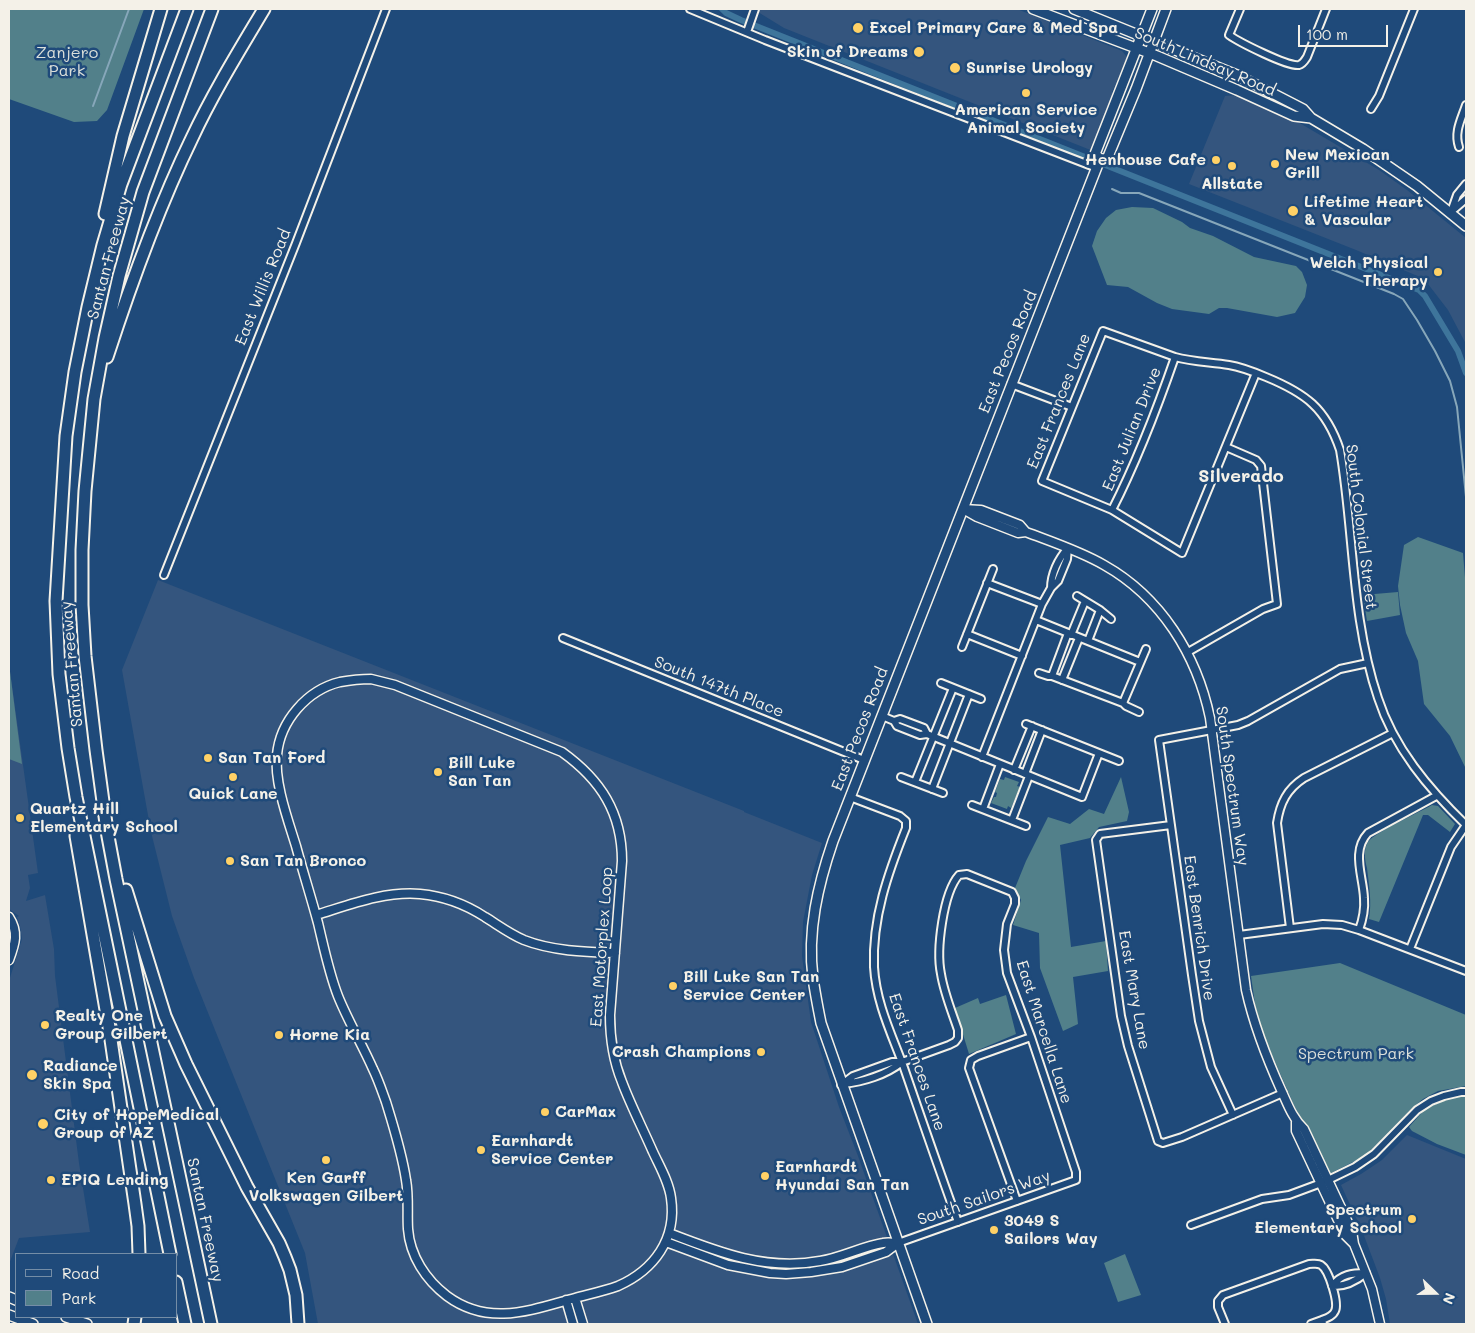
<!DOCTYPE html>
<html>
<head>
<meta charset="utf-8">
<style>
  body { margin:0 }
  #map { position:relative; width:1475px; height:1333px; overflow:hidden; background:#1f4a7a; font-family:Mali,sans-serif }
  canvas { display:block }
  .frame { position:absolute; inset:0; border:10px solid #f4f1e8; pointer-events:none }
  .legend { position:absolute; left:15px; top:1253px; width:162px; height:65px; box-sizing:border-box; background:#1f4a7a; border:1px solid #748da6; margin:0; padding:6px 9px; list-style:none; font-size:15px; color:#f4f1e8 }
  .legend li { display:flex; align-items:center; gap:10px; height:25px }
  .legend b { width:25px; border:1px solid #748da6 }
  .north { position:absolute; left:1410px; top:1268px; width:50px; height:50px; -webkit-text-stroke:4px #1f4a7a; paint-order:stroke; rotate:112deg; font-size:14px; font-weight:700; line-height:20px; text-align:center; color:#f4f1e8 }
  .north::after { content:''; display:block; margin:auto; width:18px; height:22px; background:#f4f1e8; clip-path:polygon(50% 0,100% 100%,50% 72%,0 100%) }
  .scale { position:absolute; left:1298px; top:25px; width:90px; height:22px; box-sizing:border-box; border:2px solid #f4f1e8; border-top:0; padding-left:6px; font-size:15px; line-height:18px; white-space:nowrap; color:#f4f1e8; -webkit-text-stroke:4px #1f4a7a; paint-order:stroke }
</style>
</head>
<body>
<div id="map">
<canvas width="1475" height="1333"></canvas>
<div class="frame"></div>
<ul class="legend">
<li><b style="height:6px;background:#1f4a7a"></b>Road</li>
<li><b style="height:14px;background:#52808a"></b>Park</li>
</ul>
<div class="north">N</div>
<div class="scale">100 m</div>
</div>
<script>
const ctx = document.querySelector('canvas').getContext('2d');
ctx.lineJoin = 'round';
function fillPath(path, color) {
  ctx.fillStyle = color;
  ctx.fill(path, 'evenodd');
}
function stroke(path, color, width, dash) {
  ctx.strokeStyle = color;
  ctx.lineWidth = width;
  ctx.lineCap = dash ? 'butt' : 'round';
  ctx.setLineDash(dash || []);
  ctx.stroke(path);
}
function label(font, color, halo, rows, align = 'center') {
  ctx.font = font + ' Mali,sans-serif';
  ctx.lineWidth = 5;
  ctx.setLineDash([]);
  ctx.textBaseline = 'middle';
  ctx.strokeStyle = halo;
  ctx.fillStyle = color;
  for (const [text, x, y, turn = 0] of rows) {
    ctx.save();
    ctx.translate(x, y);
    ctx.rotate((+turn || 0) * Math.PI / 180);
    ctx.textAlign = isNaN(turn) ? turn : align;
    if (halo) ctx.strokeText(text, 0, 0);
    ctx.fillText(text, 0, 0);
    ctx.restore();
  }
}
fillPath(new Path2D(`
  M759,9h258l105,42 5,6 -1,4 -14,31 1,7 -20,52 -309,-123 -26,-16z
  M1239,95l54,24 86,51 28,20 59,48v106l-18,-34 -20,-26 -8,-7 -64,-27 -167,-66 36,-88z
  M158,580l586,231v1l78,31 -10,32 -9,47 -1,34 9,66 28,85 19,49 60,168h-600l-13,-71 -111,-275 -22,-62 -21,-84 -29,-162z
  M9,664l29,209 -10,2 2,13 -4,13 19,-6 9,54 1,27 24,187 11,69 -71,6 -10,26v-283l13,-42 -2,-13 -3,-9 2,-1 -10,-7z
  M1407,1135l59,24v165h-76l-4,-25 -6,-21 -17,-45 -22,-48 20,-11 21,-14z`), '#34557e');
fillPath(new Path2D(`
  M9,9h135l-37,101 -10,11 -23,1 -65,-23z
  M1132,207l21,1 29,14 8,6 23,8 41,21 42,9 6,6 5,13 -2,12 -10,16 -18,4 -50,-9h-8l-10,6 -37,-5 -15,-6 -29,-16 -21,-2 -15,-39 5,-15 9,-13 10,-8z
  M1418,537l45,16 3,37v179l-16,-33 -26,-32 -6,-43 -12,-28 -6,-28 -2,-19 6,-41z
  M1398,592l2,23 -33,6 -4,-26z
  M9,664l13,100 -13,-5z
  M1005,777l14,5 -2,4 3,1 -9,21 -3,-2 -1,3 -16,-6 3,-6h2l1,-4 -2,-1 5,-13 4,1z
  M1121,777l8,35 -2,9 -28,6 -9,11 -30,7 11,102 35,-6 2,30 -35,6 5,47 -15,7 -23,-63 -1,-35 -26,-8 8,-25 -6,-12 11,-27 22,-44 22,7 19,-15 15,5z
  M1432,805l6,1 17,18 -5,8 -22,-17h-5l-44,107 -10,-3c3,-17 0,-34 -2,-51 -2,-8 -4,-18 1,-26 7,-10 52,-30 64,-37z
  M1340,963l126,52v71l-28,5 -15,8 -12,10 -46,47 -36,18 -36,-71 -31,-71 -7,-28 -4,-28z
  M1006,995l10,39 -47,20 -14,-46 23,-10 2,6z
  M1461,1096l5,1v58l-29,-11 -25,-13 -3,-4 16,-18 25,-11z
  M1125,1254l16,41 -23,7 -14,-39z`), '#52808a');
stroke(new Path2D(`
  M93,106l36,-97
  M1112,189l9,4h18l255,101 9,5 14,21 18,31 15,30 7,26 9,90`), '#87a7ba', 2);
stroke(new Path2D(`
  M722,9l4,4 15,7 678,270 6,6 33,55 8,22`), '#3e759b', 6);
const minor = new Path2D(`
  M690,9l75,31 332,128
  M1240,9l-11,26c10,7 59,32 70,30 4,-1 6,-5 8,-8l19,-48
  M747,32l8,-23
  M1371,109l8,-13 35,-87
  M1459,147c-5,-15 2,-27 7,-42
  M1452,211l14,-12
  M1451,212l6,-17 9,-11
  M1256,373l-74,180 -70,-43 -70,-29 61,-150 72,26c18,5 36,5 54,8 13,2 25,7 37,12 39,16 60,31 74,73 14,82 11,168 38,248 16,50 51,91 88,127
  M1011,384l61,23
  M1112,510c25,-49 45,-101 63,-153
  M164,575l132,-332 90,-234
  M987,583l55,21
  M1051,588c0,-14 7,-29 17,-40
  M1077,596l23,14 11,9
  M1036,620l104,42
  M967,634l55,22
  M1071,635l14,-34
  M563,638l301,122
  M1088,641l12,-31
  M962,647l31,-78
  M1188,652l75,-43 14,-5 -16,-138 -5,-6 -30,-13
  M1039,673l9,3h4l71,27 3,3 13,6
  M1052,676l16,-43
  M1062,680l17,-42
  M941,683l40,16
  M1123,703l23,-54
  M882,716l12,5 3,5 23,9 7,-1 155,63 17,-44
  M894,721l6,-2 24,9 3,6
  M1026,724l93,37
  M982,757l60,-153 9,-16 7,-7 9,-22 1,-11
  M1014,770l18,-44
  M1025,774l17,-44
  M901,777l42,16
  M915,782l38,-94
  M932,789l37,-95
  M850,797l50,19 6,5v7c-18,45 -34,90 -32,139 2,35 17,66 29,98 18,52 36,105 55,157
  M972,805l54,21
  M983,809l17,-45
  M1012,820l17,-44
  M1171,825l-71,9 -4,6 25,176 7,30 30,95 5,2 19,-6 101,-44
  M1290,928l-13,-105c3,-20 10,-34 27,-45l89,-45
  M1359,930c4,-11 6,-20 5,-32 -1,-22 -13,-47 4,-65l68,-37
  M1239,935l84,-11 19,1 17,5 107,41
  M1410,949l41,-102 15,-22
  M843,1084c20,-2 43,-9 59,-22
  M841,1085l12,-9 39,-14h10l47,-17 6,-3 3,-4v-8c-6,-18 -14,-37 -17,-56 -5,-24 2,-81 18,-99l8,-1 45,18 3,6v6l-8,20 -3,26 3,23 24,64 45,135v8l-178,63
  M1233,1115l-22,-48 -12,-46 -7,-46 -33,-235 79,-15 10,-4 92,-52 28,-6
  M1017,1201l-48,-133 2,-8 7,-4 53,-19
  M1191,1225l71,-26 27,-4 35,-13 31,-15 19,-13 43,-44 14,-9 13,-5 17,-4h5
  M1332,1286c9,-12 20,-13 34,-13
  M1332,1286c13,1 24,-5 34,-13
  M1225,1324l-7,-17v-6l5,-6 86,-31c5,0 9,-1 12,1 8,5 18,38 14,46 -2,5 -8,7 -13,9l1,4
  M1311,1324l11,-4`);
const tertiary = new Path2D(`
  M963,509l18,1 39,15 6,7c26,10 54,19 78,33 57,32 93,90 106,153l36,272c8,36 21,69 36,102 6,13 11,27 22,37l48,102 2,13 18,45 8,35
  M963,509l14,8 41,16 8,-1
  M371,679l24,6 167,67c39,28 60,61 60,109l-12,154c0,23 3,45 12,67 9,24 21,47 31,70 7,15 16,30 18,46 6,41 -17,72 -53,88 -14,5 -28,8 -43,12 -44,12 -86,29 -128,-2 -21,-16 -37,-40 -39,-67 -1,-16 1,-33 -2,-49 -4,-27 -12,-52 -20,-78 -4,-11 -8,-23 -13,-33 -11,-25 -25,-48 -35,-73 -9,-23 -14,-48 -20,-73 -7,-26 -15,-51 -22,-77 -8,-26 -22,-64 -19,-91 3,-34 30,-65 63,-73 11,-2 21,-3 31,-3z
  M316,915c33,-10 68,-24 104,-21 23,2 45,10 65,23 13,8 25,17 39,23 28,11 61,12 91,13
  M9,917c10,15 6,27 0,43
  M1296,1122v9l49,104 9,9
  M669,1233c49,19 97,38 151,28 21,-3 43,-15 63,-18 5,-1 10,0 15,0
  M666,1242l62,23 42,8 16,1 25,-2 31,-5 44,-15 12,-9
  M575,1298l8,26
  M566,1300l7,24`);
const secondary = new Path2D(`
  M1033,9l124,47 80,34 57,26 17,2
  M1074,9l163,66 66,34 8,9 52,31 54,37 49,40
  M1100,159h7l29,-70 30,-80
  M1100,159l-5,-5 57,-145
  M9,1297l7,3
  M9,1315l24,9
  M66,1317l21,7
  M927,1324l-106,-301c-3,-15 -6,-30 -8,-45 -6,-47 5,-93 20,-137l267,-682`);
const motorway = new Path2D(`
  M105,214l18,-78 38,-127
  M107,357c24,-74 51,-149 85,-219 21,-45 47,-87 72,-129
  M76,836l34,197 25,171 3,22 1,28
  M126,890l39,126 21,48 61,123 32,56 6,14 5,13 6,25 2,29
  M170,1254l-94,-457 -8,-49 -9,-74 -3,-73 10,-165 9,-64 13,-65 15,-62 18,-61 66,-175
  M176,1282l9,42
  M134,1324l1,-7
  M211,1324l-95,-445 -9,-48 -11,-81 -11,-94 -3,-51v-55l3,-59 9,-92 11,-61 14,-62 24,-84 69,-183`);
stroke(minor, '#f4f1e8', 10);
stroke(tertiary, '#f4f1e8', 11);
stroke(secondary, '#f4f1e8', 12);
stroke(motorway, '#f4f1e8', 15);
stroke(minor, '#1f4a7a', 6);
stroke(tertiary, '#1f4a7a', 8);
stroke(secondary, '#1f4a7a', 9);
stroke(motorway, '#1f4a7a', 11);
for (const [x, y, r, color] of [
  [858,28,6,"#ffd166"],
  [919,52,6,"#ffd166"],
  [955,68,6,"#ffd166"],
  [1026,93,5,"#ffd166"],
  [1216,160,5,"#ffd166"],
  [1275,164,5,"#ffd166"],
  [1232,166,5,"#ffd166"],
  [1293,211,6,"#ffd166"],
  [1438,272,5,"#ffd166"],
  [208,758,5,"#ffd166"],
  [438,772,5,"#ffd166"],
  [233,777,5,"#ffd166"],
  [20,818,5,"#ffd166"],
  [230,861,5,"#ffd166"],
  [673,986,5,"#ffd166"],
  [45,1025,5,"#ffd166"],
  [279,1035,5,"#ffd166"],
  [761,1052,5,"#ffd166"],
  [32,1075,6,"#ffd166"],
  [545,1112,5,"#ffd166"],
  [43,1124,6,"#ffd166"],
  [481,1150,5,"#ffd166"],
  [326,1160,5,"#ffd166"],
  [765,1176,5,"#ffd166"],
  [51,1180,5,"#ffd166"],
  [1412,1219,5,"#ffd166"],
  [994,1230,5,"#ffd166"]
]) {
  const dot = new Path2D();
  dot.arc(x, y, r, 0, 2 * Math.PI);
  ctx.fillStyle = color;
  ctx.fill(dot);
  stroke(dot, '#1f4a7a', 2);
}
label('bold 16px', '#f4f1e8', '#1f4a7a', [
  ["Excel Primary Care & Med Spa",869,28],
  ["Skin of Dreams",908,52,"right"],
  ["Sunrise Urology",966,68],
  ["American Service",1026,110,"center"],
  ["Animal Society",1026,128,"center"],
  ["New Mexican",1285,155],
  ["Grill",1285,173],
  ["Henhouse Cafe",1206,160,"right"],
  ["Allstate",1232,184,"center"],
  ["Lifetime Heart",1304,202],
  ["& Vascular",1304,220],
  ["Welch Physical",1428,263,"right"],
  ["Therapy",1428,281,"right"],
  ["San Tan Ford",218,758],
  ["Bill Luke",448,763],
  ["San Tan",448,781],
  ["Quick Lane",233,794,"center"],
  ["Quartz Hill",30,809],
  ["Elementary School",30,827],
  ["San Tan Bronco",240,861],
  ["Bill Luke San Tan",683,977],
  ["Service Center",683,995],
  ["Realty One",55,1016],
  ["Group Gilbert",55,1034],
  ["Horne Kia",289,1035],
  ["Crash Champions",751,1052,"right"],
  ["Radiance",43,1066],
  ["Skin Spa",43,1084],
  ["CarMax",555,1112],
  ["City of HopeMedical",54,1115],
  ["Group of AZ",54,1133],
  ["Earnhardt",491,1141],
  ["Service Center",491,1159],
  ["Earnhardt",775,1167],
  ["Hyundai San Tan",775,1185],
  ["Ken Garff",326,1178,"center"],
  ["Volkswagen Gilbert",326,1196,"center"],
  ["EPiQ Lending",61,1180],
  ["Spectrum",1402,1210,"right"],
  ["Elementary School",1402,1228,"right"],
  ["3049 S",1004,1221],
  ["Sailors Way",1004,1239]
], 'left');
label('16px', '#dce0da', '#1f4a7a', [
  ["Zanjero",67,53],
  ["Park",67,71],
  ["Spectrum Park",1356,1054]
]);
label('16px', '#f4f1e8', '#1f4a7a', [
  ["South Lindsay Road",1205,62,23],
  ["Santan Freeway",109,258,-75],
  ["East Willis Road",263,287,-68],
  ["East Pecos Road",1008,352,-68],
  ["East Frances Lane",1059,401,-68],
  ["East Julian Drive",1132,429,-68],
  ["South Colonial Street",1361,527,83],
  ["Santan Freeway",72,664,-95],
  ["South 147th Place",719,687,22],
  ["East Pecos Road",860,729,-69],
  ["South Spectrum Way",1232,786,82],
  ["East Benrich Drive",1199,928,82],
  ["East Motorplex Loop",602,947,-86],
  ["East Mary Lane",1134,990,80],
  ["East Marcella Lane",1044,1032,72],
  ["East Frances Lane",917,1062,71],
  ["South Sailors Way",984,1198,-19],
  ["Santan Freeway",205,1220,78]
]);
label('bold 18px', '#f4f1e8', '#1f4a7a', [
  ["Silverado",1241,476]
]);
</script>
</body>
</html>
